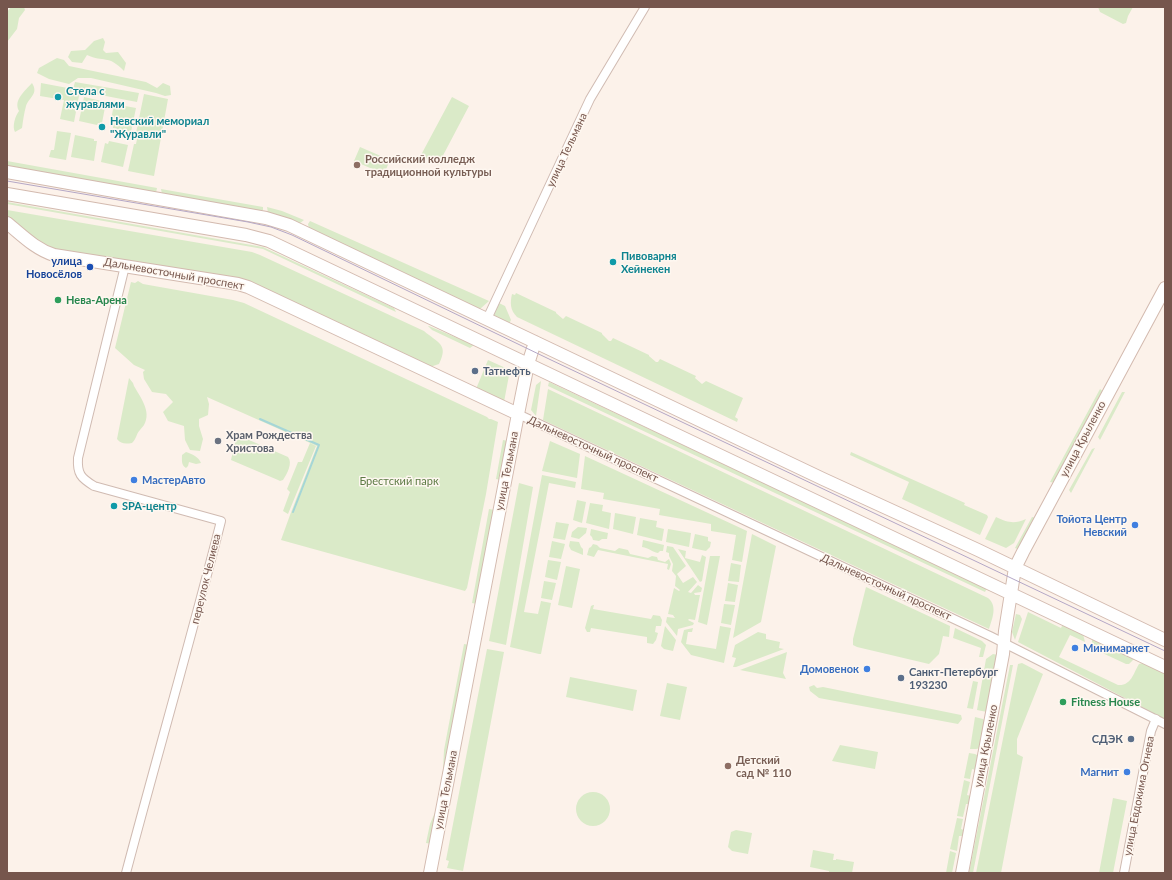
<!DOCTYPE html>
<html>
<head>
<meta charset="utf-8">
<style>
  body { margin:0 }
  #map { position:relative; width:1172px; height:880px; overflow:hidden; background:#fcf2ea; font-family:Lato,sans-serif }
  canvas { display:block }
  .frame { position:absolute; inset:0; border:8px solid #76564d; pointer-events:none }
</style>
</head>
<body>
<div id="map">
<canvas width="1172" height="880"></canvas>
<div class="frame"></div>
</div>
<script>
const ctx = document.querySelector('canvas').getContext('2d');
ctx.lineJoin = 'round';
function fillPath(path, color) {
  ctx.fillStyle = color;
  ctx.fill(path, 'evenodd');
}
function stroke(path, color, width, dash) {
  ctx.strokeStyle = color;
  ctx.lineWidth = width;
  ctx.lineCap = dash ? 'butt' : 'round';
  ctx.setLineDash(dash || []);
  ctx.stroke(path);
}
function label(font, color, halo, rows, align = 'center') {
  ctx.font = font + ' Lato,sans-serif';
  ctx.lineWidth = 3;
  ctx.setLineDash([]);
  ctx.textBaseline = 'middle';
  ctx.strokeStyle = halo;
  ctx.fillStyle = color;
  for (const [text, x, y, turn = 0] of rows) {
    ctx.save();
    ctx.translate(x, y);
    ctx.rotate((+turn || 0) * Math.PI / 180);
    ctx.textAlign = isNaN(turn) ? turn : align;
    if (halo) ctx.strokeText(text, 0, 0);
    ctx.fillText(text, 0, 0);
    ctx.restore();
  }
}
fillPath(new Path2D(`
  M11,7h13l1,3 -6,8 -2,11 -10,13v-30z
  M1098,7h35l-5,9 -2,7 -3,1 -23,-12z
  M103,38l2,4 -2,8 3,3 12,-1 8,11 -2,8c-16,-17 -20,-8 -37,-16l-5,8 -10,-1 -4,-5 3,-6 14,-1 9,-9z
  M57,58l7,2 5,6 77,16 11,6 6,-5 7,3 1,9 -6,1 -9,-3 -65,-15h-13l-9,6 -20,-5 -12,-6 2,-5z
  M75,82l64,11 -2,9 -57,-11 -6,31 -14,-3 4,-19 -24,-4 1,-13 32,6z
  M32,83c7,11 -3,14 -6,23 -2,7 -3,15 -4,22l-7,4c-3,-5 0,-16 4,-21 -6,-11 6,-20 13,-28z
  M144,94l24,5 -14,77 -26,-5 6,-27h2l2,-10 -2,-1z
  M84,97l22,5 -4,21h-4l-1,2 -18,-4z
  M452,97l17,9 -31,59 -17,-10z
  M114,104l22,4 -5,24 -18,-4v-2l-3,-1z
  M57,131l14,2 -5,27 -17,-3 2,-7h3z
  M75,135l19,4v2h3l-3,20 -23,-4z
  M109,141l19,4 -5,22 -22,-5 4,-19 3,1z
  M360,147l30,13 -6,14 -30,-13z
  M7,161l150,27 -1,5 -149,-26z
  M161,189l102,18v3l-2,1 -99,-17z
  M7,202l256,45 131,61 2,4 -133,-63 -256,-45z
  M267,207l15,4 22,9 -5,4 -18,-8 -13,-3z
  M7,210l245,42 8,3 164,76c14,12 25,13 15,33l-9,3 -180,-85 -196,-33 -15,-7 -32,-26z
  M310,221l179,80 -9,8 -2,-1 -169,-79 -1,-5z
  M138,281l5,3 90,16 11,3 243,114 2,2h2l7,3 -12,72 -19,94 -2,3 -184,-51 9,-25 27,-69 -110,-49 2,7 -1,11 -9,4v7l4,13 -3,12 -10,-1 -5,-10 -1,-14 -16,-5 -5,-9 10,-10 -7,-8 -14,-2 -8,-13 -1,-7 2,-2 -11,-5 -19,-17 16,-66 4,1z
  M516,293l40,19v1l7,6 3,-3 36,17v1l7,7h2l2,-3 36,17v1l7,6h2l2,-3 36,17 -1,2 7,6 4,-3 37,17 -8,19 3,2 -1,3 -220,-105c-7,-7 -7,-14 -5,-23l3,1z
  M499,303l6,3 6,14 -2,4 -15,-7v-3z
  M428,326h1l45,19 -4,3 -38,-18z
  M488,360l22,10 -6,32 -28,-13z
  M129,378l4,5 1,3c6,11 18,25 10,39 -1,2 -3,3 -4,5 -4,4 -3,8 -8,13 -7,1 -11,1 -15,-4z
  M541,381l-5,35 -5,-6 5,-25z
  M549,382l438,206 -2,4 -437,-206z
  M548,389l440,209c10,8 4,21 1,31l-446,-209z
  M1100,389l4,3 -48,91 -6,-1z
  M1122,392h3l-25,48 -2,-3z
  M238,436h2l48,21c5,6 -1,17 -5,23l-3,1 -2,-1 -47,-20 5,-22z
  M503,440l6,1 -8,39 -5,-1z
  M550,441l30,13 -3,24 -35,-7z
  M310,443l6,3 -28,68 -5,-3 7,-19 -3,-3 11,-27h4z
  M1095,448l-24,45 -2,-3 23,-41z
  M186,452c6,2 13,5 15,11l-5,1 -7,-2 -1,4 -2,2c-5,-3 -4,-8 -4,-13z
  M851,452l114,51 -1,2 23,10 1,2 -8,18 -78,-36 7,-17 -59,-27z
  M585,456l162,75 -5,31 -10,-2 4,-25 -25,-4v-7l-52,-9 1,-6 -57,-10 1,-6 -23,-4z
  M542,475l34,7 -1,6 -26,-5 -25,129 14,2 3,-13 10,2 -10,51h-2l-29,-7z
  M519,483l14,4 -27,158 -17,-4z
  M577,500l9,2 -4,21 -9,-3z
  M590,503l13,2 -1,6 9,2 -2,16 -23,-6z
  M489,509l6,1 -18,94 -5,-1z
  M615,513l21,4 -3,17 -20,-5z
  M996,517c13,6 18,7 30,2l-12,24 -8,5 -21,-9z
  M1032,517l4,1 -16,32 -5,-2z
  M640,518l17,3 -1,6 8,2 -2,12 -25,-6z
  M556,522l13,2 -4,16 -12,-2z
  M578,527l9,1 -1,5 -7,6 -8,-2 1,-5z
  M591,529l17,4 -1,6h-5l-3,2 -6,-1 -1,-3 -2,-2z
  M668,529l23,4 -2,14 -23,-5z
  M695,534l13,3v4l3,1 -1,5 -4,4 -14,-3z
  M752,534l24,12 -15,76 -28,16z
  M643,540l21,5 -1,6h-3l-2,2c-6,-1 -9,-5 -16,-6z
  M552,541l13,3 -4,15 -12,-2z
  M570,541l9,1 2,5 2,2v6l-12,-5 -2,-4z
  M593,544l4,1 3,3 15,3 4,-3 9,2 2,4 18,4 4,-2 5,1 1,3 7,2 4,-3 2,5 -2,6 -2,-1 1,-5 -70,-14 -4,7 -7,-2 2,-7 2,-1z
  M667,546l6,1 13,19 -9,8 6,9 10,-6 4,5 -9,10 3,1 7,-8 4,3 -1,4 -7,1 1,2h5l-5,25 -6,-1 -1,1 6,3 -1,2 -15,4 -1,7 -11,-14 1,-5 8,1 -2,-3 -5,-1 6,-26 5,3 1,-1 -5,-4 1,-10 -4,-5 1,-7 -4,-8v-3l-3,-1z
  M678,549l8,2 -1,7 15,4 2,-7 4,2 -4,24 -2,1z
  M710,556h10l-13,69 -9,-3z
  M548,560l13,2 -4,18 -12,-3z
  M731,563l10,2 -2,17 -11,-1z
  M566,566l14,3 -8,39 -14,-3z
  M544,581l12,2 -4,17 -11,-2z
  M728,583l10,2 -3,17 -10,-1z
  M866,587l84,39 -1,11 -6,-1 -4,18 -10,10 -72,-17 -4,-2v-6z
  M724,604l11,1 -4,20 -10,-2z
  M593,605h1l-1,4 58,10 2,-4 7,1 2,4 -1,6h-5l-1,6 3,1 -2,7 -3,4 -6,-1v-6l-56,-9 -1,4h-3l-2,-4 6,-22z
  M1028,612l33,16 2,-4 20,10 2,8 -15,-7 -11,22 59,28c13,1 15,-11 21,-21l4,-1 22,10v46l-147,-77z
  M1016,614l4,1 2,4 -7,21 -3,-8z
  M665,626l11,14 -3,11 -9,-2 -3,-3z
  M720,626l11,2 -7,35 -33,-8 -10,-13 3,-12 9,-2 -1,4h-4l-2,12 30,5z
  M955,628l27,13 4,4 -3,12h-4l2,-9 -28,-10z
  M758,632l8,2v5l14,3 -1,6 5,1 -48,18h-3l3,-9 -4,-1 3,-12z
  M1092,639l42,20 -5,5h-3l-30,-14 -4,-3z
  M464,644l6,1 -38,199 -6,-1 4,-19 6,-14 7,-40 1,-20z
  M487,649l17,3 -41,219 -16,-3 2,-7 -3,-1z
  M787,652l-4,21 3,6 -46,-9z
  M993,654l5,1 -11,57 -10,-2 9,-51z
  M1022,663l21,11 -26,65v15l6,3 -22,116h-25l42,-209z
  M1010,665h3l-40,208h-4z
  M570,677l67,13 -4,21 -67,-14z
  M973,681l5,1 -5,27 -6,-1z
  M667,683l20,4 -7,33 -20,-4z
  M814,685l3,3 6,-1 138,28 1,4 -4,5 -139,-26 -9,-7 -1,-4z
  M975,717l8,2 2,2 -4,27 -5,1h-6z
  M840,745l38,7 -3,17 -43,-8z
  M969,753l6,1 4,2 -3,14 -4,-1 -2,10 -6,-1z
  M964,780l6,2 -3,13 4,1 -1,8h-4l-3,13 -6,-1z
  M576 809a17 17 0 1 1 34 0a17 17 0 1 1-34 0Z
  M1113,798l14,3 -14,72h-14z
  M957,818l6,1 -2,10 3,1 -1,6h-4l-2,15 -7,-2z
  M736,830l16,3 -4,21 -16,-3 -4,-4 3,-15z
  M813,850l21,4 -1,6h3v-1l18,3 -2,11h-23v-2l-19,-4z
  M950,851l6,2 -4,20h-6z`), '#daeac8');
stroke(new Path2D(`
  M260,419l59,26 -26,67`), '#a5d6d7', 2);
const street = new Path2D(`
  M125,266l-47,192c-1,16 3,20 16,28l127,35c-30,118 -64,235 -95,352
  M487,319l103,-220 55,-92
  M518,414l472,222 175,88
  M1124,873l27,-142 5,-12`);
const secondary = new Path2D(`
  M7,172l259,46 23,7 534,254 155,71 187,90
  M7,194l239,41 23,6 896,426
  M7,223c15,12 28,26 47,32l184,29 10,3 270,127
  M430,873l88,-459 10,-50 7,-22
  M962,873l41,-219 2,-23 10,-63 8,-16 142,-264`);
stroke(street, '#d0bbb2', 10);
stroke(secondary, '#d3baaf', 14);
stroke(street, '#fff', 8);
stroke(secondary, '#fff', 12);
stroke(new Path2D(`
  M7,181l241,41 23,5 21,8 257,124 616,292`), '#b4a7c6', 1);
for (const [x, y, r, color] of [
  [58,97,4,"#0f9aa8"],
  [102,127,4,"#0f9aa8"],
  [357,165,4,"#8d6e63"],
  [613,262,4,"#0f9aa8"],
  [90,267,4,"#1a4fb4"],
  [58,300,4,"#2e9e5b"],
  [475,371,4,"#5c6f8a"],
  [218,441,4,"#6b7280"],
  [134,480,4,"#3f7fe0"],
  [114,506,4,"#0f9aa8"],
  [1135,525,4,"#3f7fe0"],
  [1075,648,4,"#3f7fe0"],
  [867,669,4,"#3f7fe0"],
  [901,678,4,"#5c6f8a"],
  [1063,702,4,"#2e9e5b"],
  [1131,739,4,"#5c6f8a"],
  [728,766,4,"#8d6e63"],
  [1127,772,4,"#3f7fe0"]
]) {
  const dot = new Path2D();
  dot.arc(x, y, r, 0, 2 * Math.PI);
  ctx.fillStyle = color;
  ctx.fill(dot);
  stroke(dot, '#fef7f0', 1.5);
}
label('bold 11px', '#0d838f', '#fef7f0', [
  ["Стела с",66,91],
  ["журавлями",66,104],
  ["Невский мемориал",110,121],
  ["\"Журавли\"",110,134],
  ["Пивоварня",621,256],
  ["Хейнекен",621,269],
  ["SPA-центр",122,506]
], 'left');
label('11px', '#76564d', '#fef7f0', [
  ["улица Тельмана",567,150,-65],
  ["Дальневосточный проспект",174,274,10],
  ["улица Крыленко",1083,439,-62],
  ["Дальневосточный проспект",593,449,25],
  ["улица Тельмана",507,471,-79],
  ["переулок Челиева",206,579,-76],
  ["Дальневосточный проспект",886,587,25],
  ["улица Крыленко",986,746,-79],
  ["улица Тельмана",446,790,-79],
  ["улица Евдокима Огнева",1139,796,-79]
]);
label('bold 11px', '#785e54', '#fef7f0', [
  ["Российский колледж",365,159],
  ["традиционной культуры",365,172],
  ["Детский",736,760],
  ["сад № 110",736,773]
], 'left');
label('bold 11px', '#164399', '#fef7f0', [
  ["улица",82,261],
  ["Новосёлов",82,274]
], 'right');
label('bold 11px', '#27864d', '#fef7f0', [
  ["Нева-Арена",66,300],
  ["Fitness House",1071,702]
], 'left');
label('bold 11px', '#4e5e75', '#fef7f0', [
  ["Татнефть",483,371],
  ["Санкт-Петербург",909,672],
  ["193230",909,685],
  ["СДЭК",1123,739,"right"]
], 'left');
label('bold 11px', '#5b616d', '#fef7f0', [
  ["Храм Рождества",226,435],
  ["Христова",226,448]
], 'left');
label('bold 11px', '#366cbe', '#fef7f0', [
  ["МастерАвто",142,480,"left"],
  ["Тойота Центр",1127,519],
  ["Невский",1127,532],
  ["Минимаркет",1083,648,"left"],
  ["Домовенок",859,669],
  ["Магнит",1119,772]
], 'right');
label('11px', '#5d7b45', '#fef7f0', [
  ["Брестский парк",399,481]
]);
</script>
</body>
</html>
